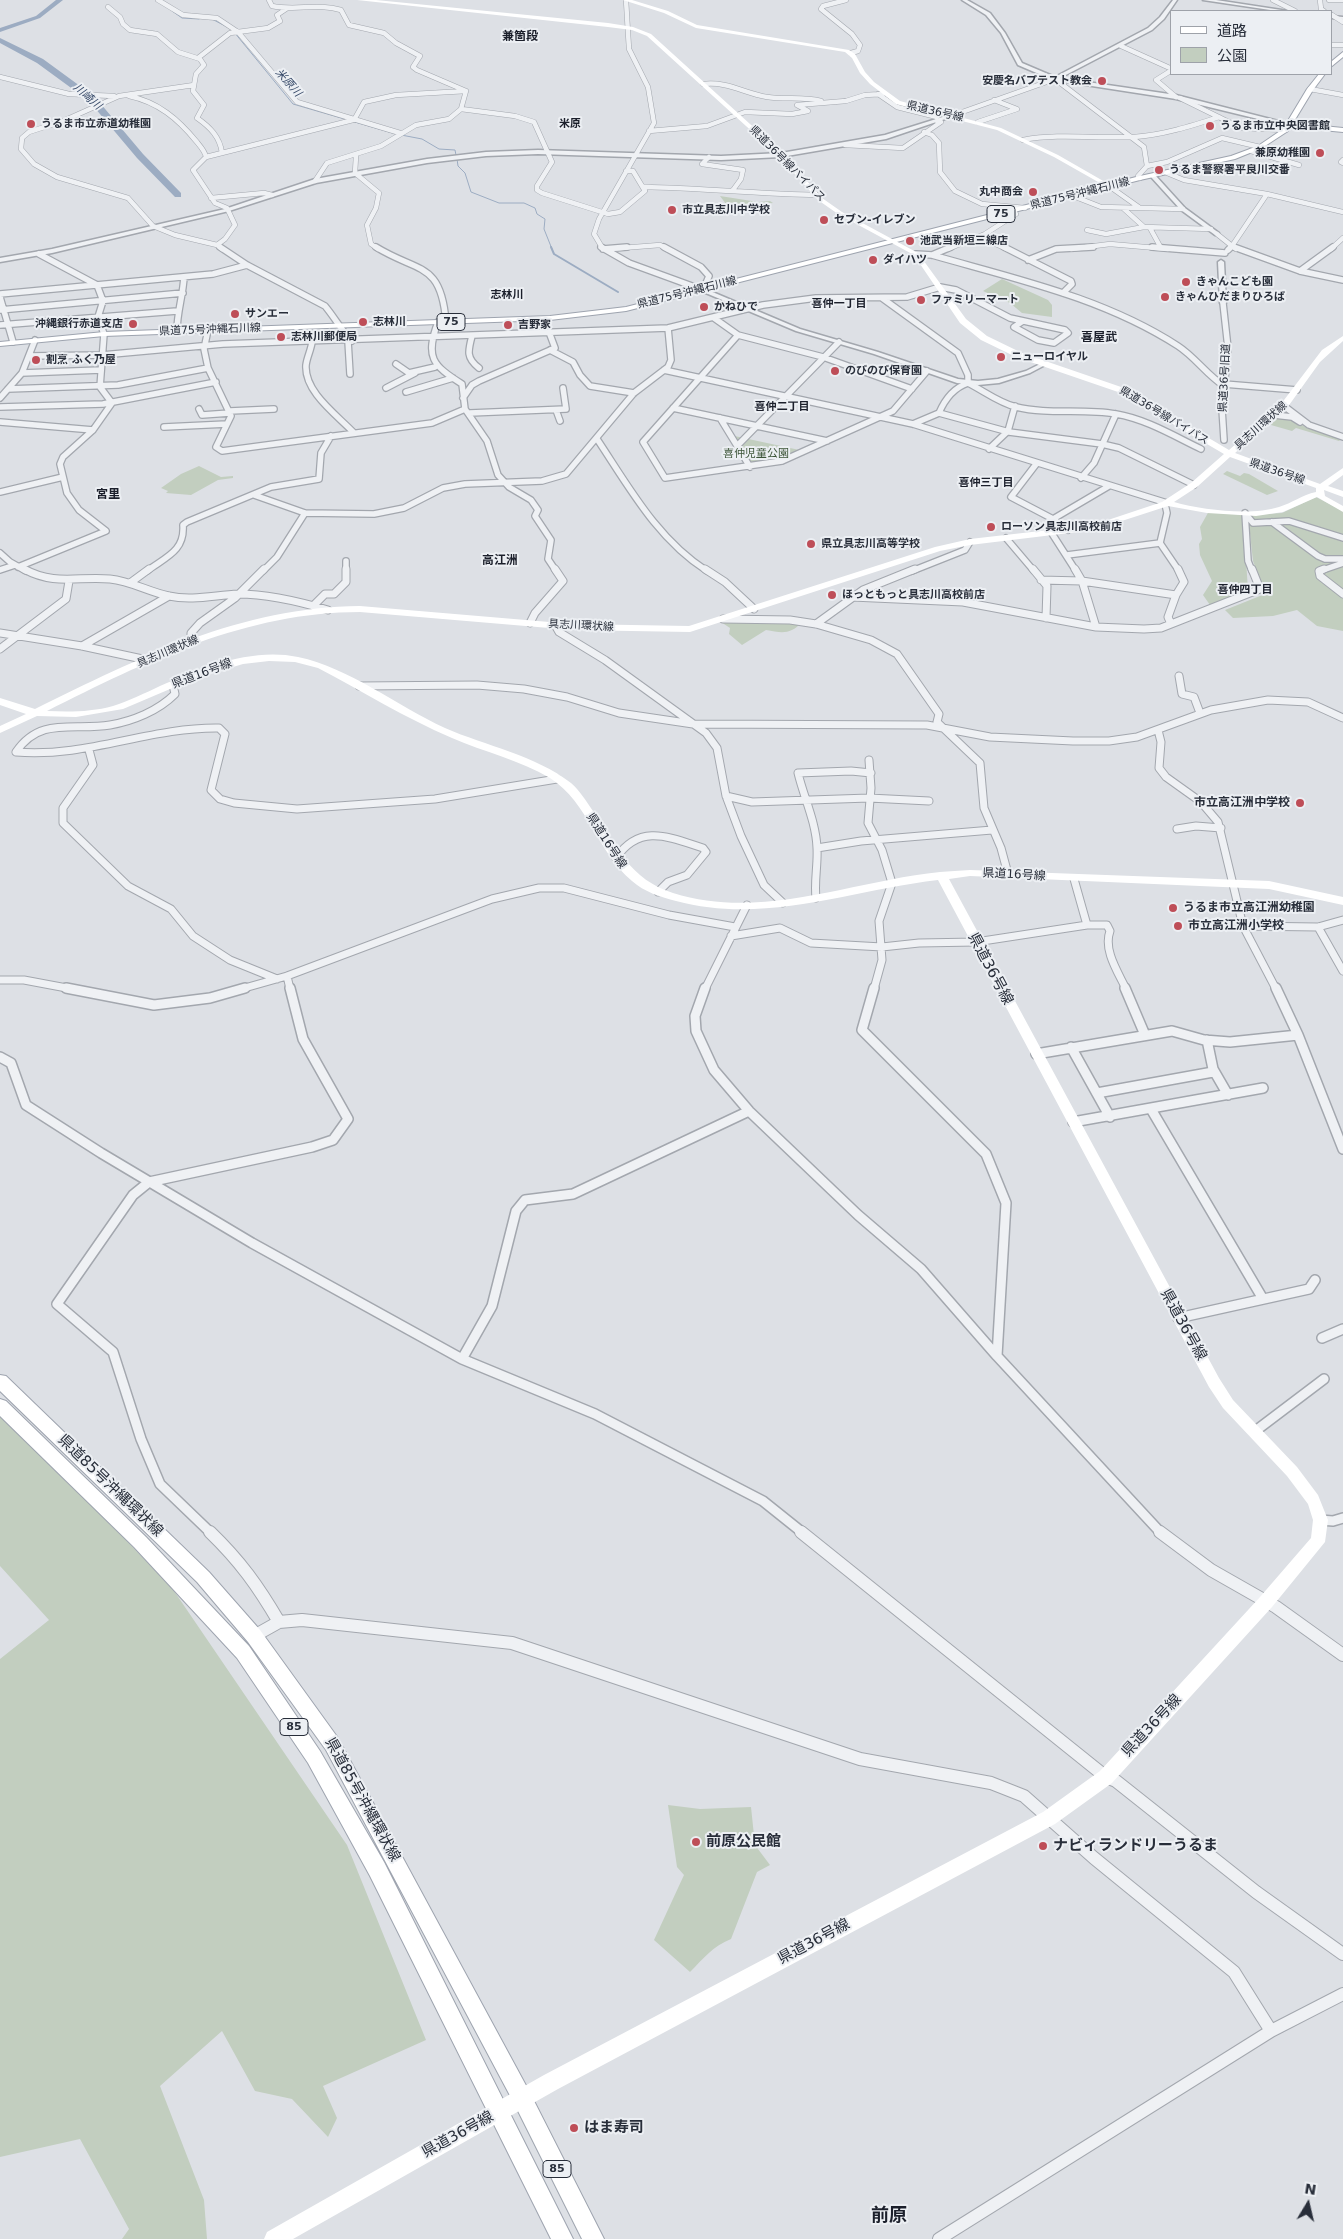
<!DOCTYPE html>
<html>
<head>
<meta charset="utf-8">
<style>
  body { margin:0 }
  #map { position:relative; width:1343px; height:2239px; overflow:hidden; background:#dde0e5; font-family:"DejaVu Sans","Noto Sans JP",sans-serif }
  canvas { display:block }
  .legend { position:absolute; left:1170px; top:10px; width:162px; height:65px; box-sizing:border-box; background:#eceff3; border:1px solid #9ea2a9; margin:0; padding:6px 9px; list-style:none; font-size:15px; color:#282e3a }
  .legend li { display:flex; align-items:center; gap:10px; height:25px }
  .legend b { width:25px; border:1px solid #9ea2a9 }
  .north { position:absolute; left:1283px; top:2179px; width:50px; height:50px; -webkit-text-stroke:4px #eceff3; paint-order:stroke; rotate:9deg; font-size:14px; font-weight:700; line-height:20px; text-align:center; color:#282e3a }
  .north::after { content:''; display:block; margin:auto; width:18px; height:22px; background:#282e3a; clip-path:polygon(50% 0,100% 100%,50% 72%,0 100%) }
</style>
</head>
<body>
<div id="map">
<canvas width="1343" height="2239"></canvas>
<ul class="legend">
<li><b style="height:6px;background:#fff"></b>道路</li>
<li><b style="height:14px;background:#c2cebf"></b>公園</li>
</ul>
<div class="north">N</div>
</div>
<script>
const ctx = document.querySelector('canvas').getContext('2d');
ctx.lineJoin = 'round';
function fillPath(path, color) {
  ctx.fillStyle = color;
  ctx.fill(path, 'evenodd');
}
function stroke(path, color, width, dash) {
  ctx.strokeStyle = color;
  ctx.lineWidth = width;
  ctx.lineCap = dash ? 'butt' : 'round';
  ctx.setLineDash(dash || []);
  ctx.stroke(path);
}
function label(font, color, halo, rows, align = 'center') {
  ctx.font = font + ' "DejaVu Sans","Noto Sans JP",sans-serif';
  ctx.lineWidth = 4;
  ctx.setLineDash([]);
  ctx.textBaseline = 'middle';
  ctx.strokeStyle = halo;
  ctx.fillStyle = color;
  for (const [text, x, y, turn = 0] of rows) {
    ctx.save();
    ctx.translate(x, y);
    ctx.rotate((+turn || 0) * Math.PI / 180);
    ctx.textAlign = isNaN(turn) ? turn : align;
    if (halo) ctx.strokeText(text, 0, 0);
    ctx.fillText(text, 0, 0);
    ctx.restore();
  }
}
fillPath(new Path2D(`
  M720,196l38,6 12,-1 3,2 -14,1 -2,4h-28z
  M1002,279l46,21 4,5v12l-30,-4 -12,-10 -27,-12z
  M1279,416l9,1 19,11 35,10 -3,3 -43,-13 -4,3 -21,-6z
  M730,435l74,16 -31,13 -23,3z
  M199,466l22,11 12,-1v2l-15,2 -27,15 -25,-2 2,-2 -7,-3 20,-14z
  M1227,471l13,5 4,-3 5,1 29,17 -11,4 -44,-21z
  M1316,497l27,14v120l-26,-5 -20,-16 -24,6 -40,2 -8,-8 40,-16 -12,-33 -5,-46 34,-2z
  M1209,511l34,4 5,75 -38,15 -7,-10 9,-14 -12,-26 -1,-11 3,-5 -2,-12z
  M718,620l84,2c-12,13 -20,11 -36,8l-24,15 -13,-11 1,-6z
  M0,1409l172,179 175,257 79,195 -103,46 14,32 -9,19 -36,-38 -37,-8 -33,-60 -62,55 44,114 3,39h-85l7,-10 -49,-90 -80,18v-498l49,-39 -49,-54z
  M668,1805l32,4 51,-2 4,38 15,20 -13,7 -26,67c-18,7 -28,20 -41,33l-36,-32 30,-65 -7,-8z`), '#c2cebf');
stroke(new Path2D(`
  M172,11l10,7 17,1
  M212,19l15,8
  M234,32l59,72 103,30 26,5 17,10 16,1 1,5
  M457,159l1,7 7,7 6,19 28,11h25l11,5 2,6 8,5 -1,10 8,20`), '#9cacc2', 1);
stroke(new Path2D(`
  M551,247l3,7 64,38`), '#9cacc2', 2);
fillPath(new Path2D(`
  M56,0h7l-23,18 -40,14v-4l36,-12z
  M0,38l43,21 52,38 48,57 38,39v4h-6l-38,-39 -48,-57 -52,-38 -37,-20z`), '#9cacc2');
const minorFar4 = new Path2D(`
  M158,0l25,15 34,3 21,14 59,70 103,31
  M269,0l3,6c23,5 46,-3 69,4l8,15 35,8 12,10 24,13 -7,11 4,3 49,21
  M846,0l-23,6 -2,3 31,25 8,11 -2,6 -7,2
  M1273,0l22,11
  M1320,0l1,9 3,2
  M1329,0h14
  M108,7l12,10 3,7 7,6 27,4 21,18 22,7 4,6 -8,9 -3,17 11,14 -7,13c13,9 23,19 25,35
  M1332,15l11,7
  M1332,45h11
  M1121,46l51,23
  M198,58l32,-25 38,-5 12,-7 -3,-6 9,-6
  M1172,70l-16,10 20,17
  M0,77l69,17 45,2
  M703,84c24,-3 41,9 64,13 18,3 36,-1 54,4
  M194,85l-75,11 -56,25 -34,11 -7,6 -1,11 13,15 23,13 71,21 25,28 22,9 42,10 5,4
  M1310,89l33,6
  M878,94l19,13 40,10
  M129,96c29,6 49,23 67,45 4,5 9,10 10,16
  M1180,98l61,30 45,2
  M461,109l54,7 19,6 18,40 -15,24v4l5,3 66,21 12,-2 25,-21 -12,-20h-7
  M951,116l104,-37 89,68 3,19 -9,10 2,2
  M354,120l10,-18 32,-7 70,-4
  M978,122l39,-13 -23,-9
  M649,131l58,-5 38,-14 47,2 16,-3 -11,-6 49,-4 19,-6 18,-1
  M924,132l8,3 7,8 1,29 15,19 27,13 43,4
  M1023,140c37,-7 73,-1 111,-3 29,-2 57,-11 85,-20
  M845,145l58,3 38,-26 -4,-1
  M1251,151l48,14
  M356,156l-1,17 24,20 -3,15 -9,17 4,19 7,5
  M709,157l-7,7 41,6 -2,9 -8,11
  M1343,160l-2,2 2,1
  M1147,166l20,-4 55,-24 38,9
  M1167,173l17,7 83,14 76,18
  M315,181l12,-18 54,-17 35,-21 33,-6 12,-10 5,-18
  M1109,186l31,22
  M644,187c58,1 115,7 173,8
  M1073,196l28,11 82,2
  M211,198l53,-5 8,2
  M1123,208l21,19
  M1150,228l11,20
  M1087,230l19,4 38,-7 67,2
  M1217,234l15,12 -3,3
  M971,240l13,-1 23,10
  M217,245l8,-6 10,-14 -8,-17 -12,-5 -22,-33 13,-13 147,-37
  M603,249l-9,-15 5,-15 55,-96 -6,-36 -19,-38 -3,-49
  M609,249l51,-4 7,4
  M948,249l37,-15 31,-20 -2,-3
  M1071,249l39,-5 58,5
  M1236,249l-4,-3 35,-52
  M1331,249l12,-11`);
const minorFar3 = new Path2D(`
  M220,247l27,18 78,41c10,12 16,24 27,35
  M376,247c42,26 65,14 70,75
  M601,247l28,16 74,27 6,-14 -8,-9 -37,-20
  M1004,247l67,34 1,3 -9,9
  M1152,247l73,6
  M1234,247l66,24 43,9
  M603,249l24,-2
  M1228,250l3,-3
  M39,254l58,31 6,16 -5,16 6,17 -4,53 12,16
  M916,254l16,1c84,24 172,43 246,91 17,11 29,29 46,40
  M932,255l19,-8
  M1028,260l28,-11 37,-2
  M1300,271l33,-24
  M0,294l213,-20 34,-9
  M0,297l13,45
  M882,298l76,55 10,22v8
  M1223,303l5,45 -6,61 2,31
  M0,310l183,-17
  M714,318l24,17 85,22 89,32
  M438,322c-13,35 -6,43 24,62l3,25 22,32 11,34 11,12 22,13 7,10 -3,6 16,24 -3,19 8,12
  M0,325l177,-14
  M208,330l-4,19 4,19 23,48 -15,31 6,4 210,-28 33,-14
  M177,331c0,-19 6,-35 7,-54
  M738,335l-95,107 22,36 117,-17 111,-50 34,-40
  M472,336c-4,15 -6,22 7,32
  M348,341l2,33
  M312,342c-1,8 -5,15 -6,23 -2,27 31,50 48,68
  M550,350l23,12 7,13 10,11 44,7
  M29,356l73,-1 121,-11 445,-16 95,-23 53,-7 91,-1 33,-10 16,3 54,28 55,12 3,3 -14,10 -16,-3 -24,-13 9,-6
  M396,364l13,9 26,-6
  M664,370l249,54 254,79
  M22,373l79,-3
  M1224,384l73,6
  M386,388l29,-15
  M8,389l110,-4 90,-17
  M406,392l47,-14
  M0,398l22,-25 13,-33
  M463,398l9,-13 7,-4 76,-33 -6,-16
  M1284,406l25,19 34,12
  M0,407l103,-3 113,-22
  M673,408l154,33
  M199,409l3,6 28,-2
  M556,410l4,11
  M230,411l44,-2
  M470,413l96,-4 -3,-21
  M939,413c6,-14 14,-25 29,-30 16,8 31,20 48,24 33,8 67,1 100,7 30,5 58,22 85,35
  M1274,415l18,2 8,5
  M720,418l30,49
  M0,422l93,8
  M913,424l26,-11 70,19 93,12 17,4 75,37
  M164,427l63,-3
  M597,439c32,48 60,100 110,132
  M737,446l102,-104
  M989,449l19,-18 7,-25
  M1037,463l-26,34 42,22 15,11
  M1081,478l13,-15 22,-49
  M0,492l63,-15
  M254,495l51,18 69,1 30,-6 39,-20 22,-4 77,-3 24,-7 68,-81 34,-26 3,-7 -3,-32
  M1245,513l8,10 36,-2 54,17
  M1245,513l3,48 4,10
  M1053,519l56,-33
  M1272,522l46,34 7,3h18
  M1051,532l25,39
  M1006,538l28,33
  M1160,543l19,28
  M1160,543l7,-30 -2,-9
  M0,553l10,9 16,9
  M1067,555l93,-12
  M346,561v10
  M18,567l88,-36 -27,-21 -12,-17 -7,-29 3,-7 30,-27 19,-27
  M0,570l15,-5
  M147,571c19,-14 38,-20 36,-46l4,-3 84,-35 48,-8 2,-26 10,-17
  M263,571l14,-14 28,-44
  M912,571l53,-21 5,-8
  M1320,571l23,-8`);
const minorFar2 = new Path2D(`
  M24,569c31,17 54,7 86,10 21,2 39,13 59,17 23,5 46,-1 69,-2 27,0 63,8 90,16
  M705,569l20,13 29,27
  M1033,569l14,17 -1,32
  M1075,569l7,12 14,46
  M1324,569l-5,2 1,5 23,18
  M1041,580l41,1 94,14
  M130,583l19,-14
  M852,597l111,5 133,25 48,2 17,-1 99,-39 -8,-20
  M314,605l11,-11h9l12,-12v-13
  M723,619l67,1 26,4 55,16 26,14 42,60 -2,8 43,41 4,45 17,40 7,26
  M530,623l5,-10 28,-32 -8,-12
  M816,624l47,-34 52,-21
  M1171,624l-3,-7 8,-22 8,-13 -6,-13
  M555,625l4,7 46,28 101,73 11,15 9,48 15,40 23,49 19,18
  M0,633l82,13 65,14
  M191,641v-8l9,-10 35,-25 29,-29
  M82,646l87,-50
  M0,649l66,-50 3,-18
  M1179,676l3,18 12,3 6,16
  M173,685l2,9c-17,17 -42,27 -65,31 -36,6 -70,-9 -94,27 71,6 133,-25 203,-24l6,6 -14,56 9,9 14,4 63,6 138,-10 122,-20
  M359,686l118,-1 47,4 43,8 52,16 74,11 234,1 63,12 83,4h36l28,-4 74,-27 57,-10 40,2 35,16
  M1158,730l3,12 -2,26 7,9 35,25 17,20 25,104 33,63
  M89,750l4,15 -30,43v15l65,63 43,23 22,27 37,24 47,19
  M869,760l2,28 -3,35 14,27 10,33 -13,38 3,39 -8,29
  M726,796l26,6 117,-4 60,3
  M1177,829l19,-3 25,2
  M817,848l44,-7 131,-11
  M616,858c24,-35 53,-21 87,-10l3,4 -19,23 -19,7 -10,10
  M816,898c-2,-17 2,-33 1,-50 -1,-26 -13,-50 -19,-75l53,-2 20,2
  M1087,925h20l3,6c-7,19 8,41 16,58
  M1243,926l75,1 25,-7
  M1318,927l25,44
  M731,936l49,-8 31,15 71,4 37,-4 57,-1 111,-17 -13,-46
  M287,976l3,13
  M0,980h24l48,9
  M241,989l46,-13 205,-77 47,-11h25l105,27 66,12
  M705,989l42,-84`);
const minorFar1 = new Path2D(`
  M66,988l88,17 56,-7 35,-10
  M705,988l-10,28 1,15 18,39 35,41 109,104 63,54 76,87 164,177
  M874,988l-12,42 124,124 20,49 -9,153
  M1125,988l20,47
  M1276,988l22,47 45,114
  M1207,1040l6,29 15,26
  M1071,1047l39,70
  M1036,1054l136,-23 32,9 26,2 68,-7
  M0,1057l11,6 15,42 75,48 151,90 210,116 133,55 168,87 40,32
  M1097,1093l116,-21
  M1151,1109l112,190
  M1073,1122l190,-34
  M1178,1318l131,-29 6,-9
  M1322,1338l21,-9
  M462,1359l30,-53 24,-95 9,-11 48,-6 176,-83
  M1254,1432l70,-53
  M1320,1520l13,1 10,-3
  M211,1533l-51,-49 -19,-45 -28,-87 -56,-48 76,-109 16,-13 163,-35 21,-7 15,-21 -45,-80 -13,-51`);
const minor = new Path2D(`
  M210,1532c30,29 48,54 69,90
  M801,1532l305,245 10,4 140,111 87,62
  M1160,1532l51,38 65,37 67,48
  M254,1636l25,-14 23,-2 210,23 348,116 131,24 33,13 70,62 140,114 37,59
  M939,2239l332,-208 72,-37`);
const tertiary = new Path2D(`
  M962,0h5l23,13 15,20 17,30 33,14 93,-49 12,-11 13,-17h4l-13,19 -12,11 -92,48 116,17 118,30 -3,2 -115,-28 -123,-19 -35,-15 -17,-32 -15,-18z
  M1203,0h13l72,11h-11z
  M1332,16l11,1v2l-11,-1z
  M949,115l5,1 -68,23 -105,18 -60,3 -183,-6 -52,2 -59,7 -111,20 -87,28 -177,42 -52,9v-4l52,-9 173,-40 90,-30 112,-20 59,-7 52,-2 183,6 60,-3 104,-18z
  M1151,175h4l30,33 34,25v2h-4l-34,-25 -30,-33z
  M1221,260l3,2 2,41 -3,2 -3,-2 -2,-41z
  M703,288l97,41 78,23 80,27 20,2 20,-2 28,-8 16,-8 5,1 -17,9 -31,10 -21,2 -21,-2 -83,-29 -78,-23 -95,-40 -1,-1z`);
const primary = new Path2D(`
  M1343,52v5l-11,9v-5z
  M1319,74h6l-12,16 -20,33 50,5v4l-52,-5 -3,4 -26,17 -27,11 -95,21 -514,131 -76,9 -446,16 -104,10v-4l104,-10 446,-16 76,-9 514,-131 91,-20 27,-10 25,-17 24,-40z
  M0,1375l6,1 203,196 51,58 78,108 191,353 75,148h-22l-67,-134 -189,-355 -78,-108 -51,-60 -197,-191z
  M0,1399l6,2 140,136 103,109 71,105 64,111 189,377h-22l-181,-363 -62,-113 -71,-105 -103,-111 -134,-131z`);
stroke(minorFar4, '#a3a7ae', 5.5);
stroke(minorFar3, '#a3a7ae', 8);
stroke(minorFar2, '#a3a7ae', 9);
stroke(minorFar1, '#a3a7ae', 12);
stroke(minor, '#a3a7ae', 14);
stroke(tertiary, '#a3a7ae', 3);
stroke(primary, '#9ea4af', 2);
stroke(minorFar4, '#eff1f4', 4.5);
stroke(minorFar3, '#eff1f4', 5.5);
stroke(minorFar2, '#eff1f4', 7);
stroke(minorFar1, '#eff1f4', 9);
stroke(minor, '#eff1f4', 12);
fillPath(tertiary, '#eff1f4');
fillPath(new Path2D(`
  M357,0h19l232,23 25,4 18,7 132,120 39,44 20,14 76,41 48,66 21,17 35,17 102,35 105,62 52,-46 41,-54 21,-14v5l-23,21 -33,46 -52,45 85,31 23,-16v7l-15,11 15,5v6l-19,-7 1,6 18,10v6l-26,-15 -34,15 -27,4 -49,-3 -39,-7 -74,24 -124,15 -30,6 -250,81 -117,-2 -213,-18c-113,0 -214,49 -313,99 22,1 45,1 66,-5 16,-5 32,-13 47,-20 41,-18 92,-39 138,-29 52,11 99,49 147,71 41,18 90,27 126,55 9,8 15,18 22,28 22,35 38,69 80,82 89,28 178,-12 267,-21 9,-1 20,-1 30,-2l299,11 74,16v8l-74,-16 -299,-13 -21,3 270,499 14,22 64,67 21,28 10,25 -3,22 -53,65 -160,176 -57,41 -497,265 -265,150h-29l3,-7 277,-157 499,-263 57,-41 160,-174 51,-59 2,-18 -5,-16 -21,-28 -64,-68 -14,-21 -271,-507c-87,10 -173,45 -262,21 -15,-4 -32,-9 -44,-20 -35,-29 -43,-78 -82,-103 -30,-18 -66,-26 -98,-40 -47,-20 -90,-47 -134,-70l-23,-6 -26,-1 -26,3 -47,14 -73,31 -47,8 -39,-1 -37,17v-7l26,-12 -26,-9v-7l35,11c103,-51 207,-102 325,-103l213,18 116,2 246,-79 35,-8 123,-14 69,-23 29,-19 33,-29 -106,-62 -102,-35 -35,-17 -21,-17 -46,-68 -76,-41 -20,-14 -39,-44 -132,-120 -15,-6 -24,-3zM1230,457l86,31v4c-14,3 -24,11 -37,15 -28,9 -77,3 -105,-5l23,-15z
  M623,0h9l36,11 29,14 152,25 6,4 10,18 9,10 26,19 101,27 57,27 54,31 -5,1 -53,-30 -57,-27 -101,-26 -26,-20 -10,-11 -8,-15 -7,-6 -149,-24 -32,-15z`), '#fff');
fillPath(primary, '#fff');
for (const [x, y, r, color] of [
  [1102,81,5,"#be4e58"],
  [31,124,5,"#be4e58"],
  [1210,126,5,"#be4e58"],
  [1320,153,5,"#be4e58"],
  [1159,170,5,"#be4e58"],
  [1033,192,5,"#be4e58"],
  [672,210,5,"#be4e58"],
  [824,220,5,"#be4e58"],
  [910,241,5,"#be4e58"],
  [873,260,5,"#be4e58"],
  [1186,282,5,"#be4e58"],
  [1165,297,5,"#be4e58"],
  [921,300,5,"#be4e58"],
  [704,307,5,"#be4e58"],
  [235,314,5,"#be4e58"],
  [363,322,5,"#be4e58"],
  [133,324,5,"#be4e58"],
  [508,325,5,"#be4e58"],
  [281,337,5,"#be4e58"],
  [1001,357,5,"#be4e58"],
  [36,360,5,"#be4e58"],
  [835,371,5,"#be4e58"],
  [991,527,5,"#be4e58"],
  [811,544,5,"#be4e58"],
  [832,595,5,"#be4e58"],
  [1300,803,5,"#be4e58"],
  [1173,908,5,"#be4e58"],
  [1178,926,5,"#be4e58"],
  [696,1842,5,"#be4e58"],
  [1043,1846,5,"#be4e58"],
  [574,2128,5,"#be4e58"]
]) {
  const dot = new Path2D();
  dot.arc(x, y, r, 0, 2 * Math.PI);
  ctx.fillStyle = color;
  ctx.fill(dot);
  stroke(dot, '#eceff3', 2);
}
label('bold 11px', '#282e3a', '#eceff3', [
  ["安慶名バプテスト教会",1092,81,"right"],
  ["うるま市立赤道幼稚園",41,124],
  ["うるま市立中央図書館",1220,126],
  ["兼原幼稚園",1310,153,"right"],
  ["うるま警察署平良川交番",1169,170],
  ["丸中商会",1023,192,"right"],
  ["市立具志川中学校",682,210],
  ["セブン-イレブン",834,220],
  ["池武当新垣三線店",920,241],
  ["ダイハツ",883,260],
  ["きゃんこども園",1196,282],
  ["きゃんひだまりひろば",1175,297],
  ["ファミリーマート",931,300],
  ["かねひで",714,307],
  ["サンエー",245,314],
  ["志林川",373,322],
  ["沖縄銀行赤道支店",123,324,"right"],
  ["吉野家",518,325],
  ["志林川郵便局",291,337],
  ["ニューロイヤル",1011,357],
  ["割烹 ふく乃屋",46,360],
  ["のびのび保育園",845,371],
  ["ローソン具志川高校前店",1001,527],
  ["県立具志川高等学校",821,544],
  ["ほっともっと具志川高校前店",842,595]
], 'left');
label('italic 11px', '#374a69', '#eceff3', [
  ["米原川",288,83,48],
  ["川崎川",87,97,41]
]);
label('11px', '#282e3a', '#eceff3', [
  ["県道36号線",935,112,13],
  ["県道36号線バイパス",787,164,45],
  ["県道75号沖縄石川線",1080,194,-14],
  ["県道75号沖縄石川線",687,293,-14],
  ["県道75号沖縄石川線",210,330,-2],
  ["県道36号旧道",1225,378,-87],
  ["県道36号線バイパス",1164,416,31],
  ["具志川環状線",1261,426,-42],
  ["県道36号線",1277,472,19],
  ["具志川環状線",581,626,3],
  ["具志川環状線",168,652,-23]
]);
label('bold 11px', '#1b1f2b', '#eceff3', [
  ["米原",570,124],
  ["志林川",507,295],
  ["喜仲一丁目",839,304],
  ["喜仲二丁目",782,407],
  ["喜仲三丁目",986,483],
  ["喜仲四丁目",1245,590]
]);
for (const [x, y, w] of [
  [1001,214,28],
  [451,322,28],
  [294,1727,28],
  [557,2169,28]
]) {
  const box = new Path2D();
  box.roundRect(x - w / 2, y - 8.5, w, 17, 4);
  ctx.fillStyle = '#eceff3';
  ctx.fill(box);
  stroke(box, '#282e3a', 1);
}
label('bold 11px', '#282e3a', null, [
  ["75",1001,214],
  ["75",451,322],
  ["85",294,1727],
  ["85",557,2169]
]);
label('11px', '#3b5437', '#eceff3', [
  ["喜仲児童公園",756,454]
]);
label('bold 12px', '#1b1f2b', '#eceff3', [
  ["兼箇段",520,37],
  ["喜屋武",1099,338],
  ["宮里",108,495],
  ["高江洲",500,561]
]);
label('12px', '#282e3a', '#eceff3', [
  ["県道16号線",202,674,-21],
  ["県道16号線",606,841,57],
  ["県道16号線",1014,875,3]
]);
label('bold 12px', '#282e3a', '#eceff3', [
  ["市立高江洲中学校",1290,803,"right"],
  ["うるま市立高江洲幼稚園",1183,908],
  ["市立高江洲小学校",1188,926]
], 'left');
label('15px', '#282e3a', '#eceff3', [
  ["県道36号線",990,969,62],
  ["県道36号線",1183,1325,61],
  ["県道85号沖縄環状線",110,1486,44],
  ["県道36号線",1152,1726,-47],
  ["県道85号沖縄環状線",362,1800,61],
  ["県道36号線",814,1942,-28],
  ["県道36号線",458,2135,-29]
]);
label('bold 15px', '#282e3a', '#eceff3', [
  ["前原公民館",706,1842],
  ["ナビィランドリーうるま",1053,1846],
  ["はま寿司",584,2128]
], 'left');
label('bold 18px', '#1b1f2b', '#eceff3', [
  ["前原",889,2216]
]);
</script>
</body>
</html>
